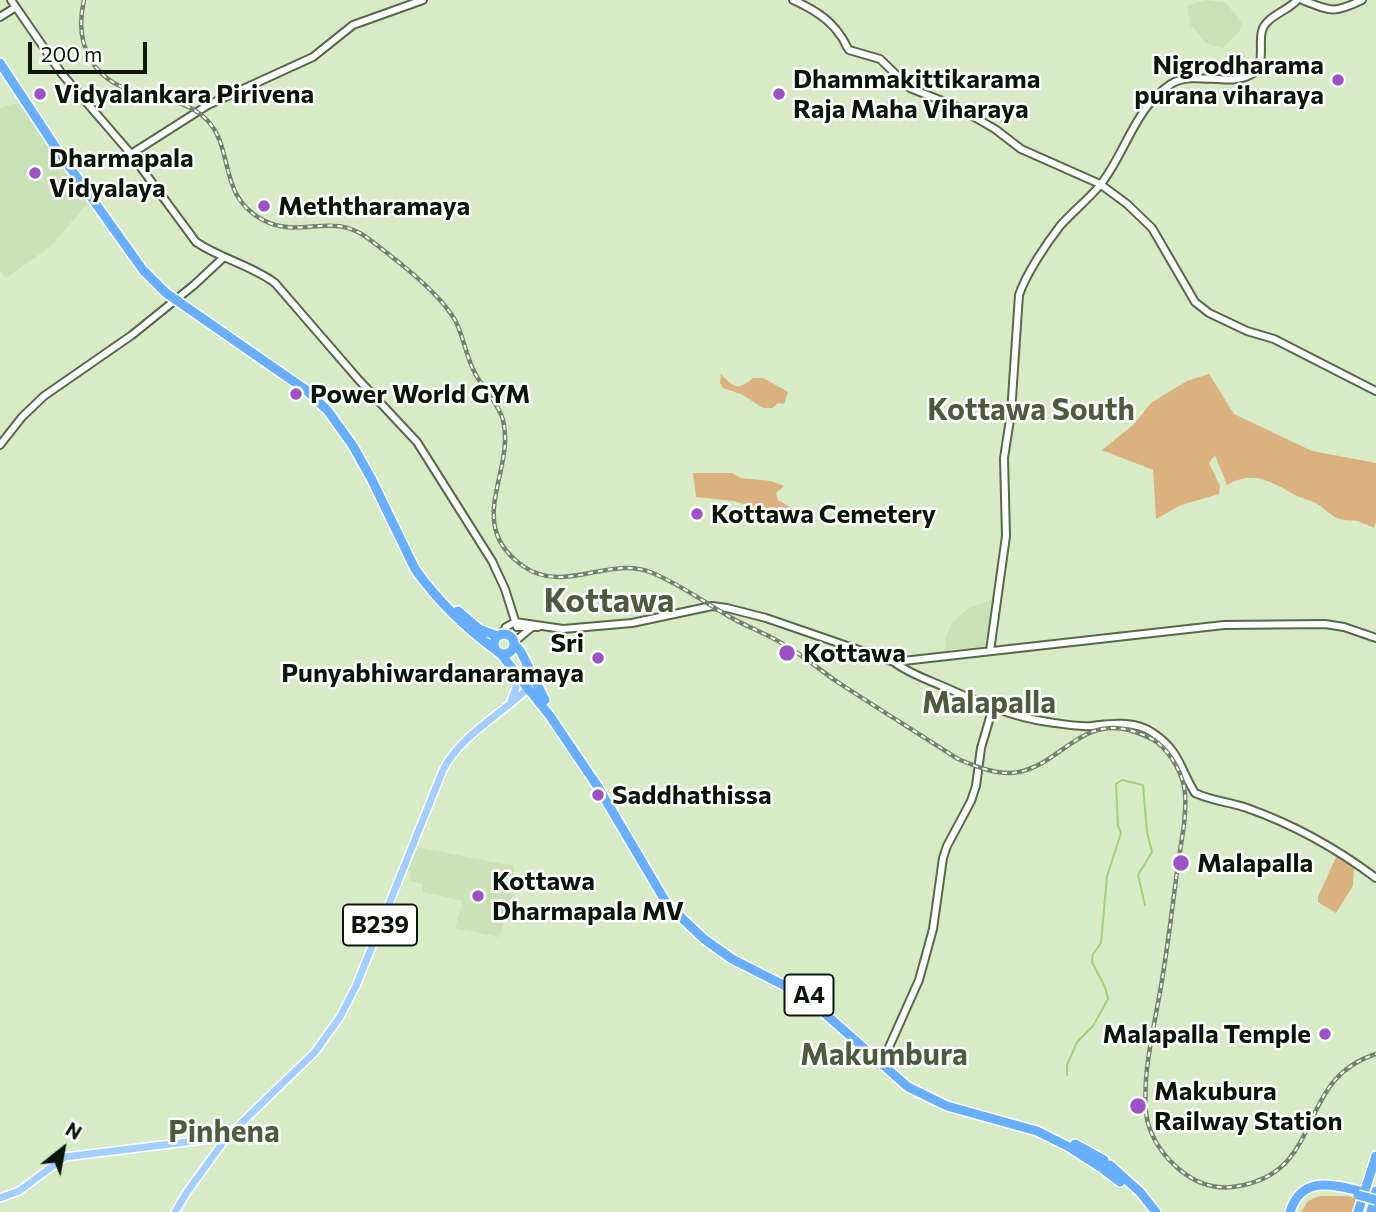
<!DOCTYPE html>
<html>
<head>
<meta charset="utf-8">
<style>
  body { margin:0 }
  #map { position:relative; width:1376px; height:1212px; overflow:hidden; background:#d6ebc6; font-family:Commissioner,sans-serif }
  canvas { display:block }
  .north { position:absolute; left:28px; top:1114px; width:70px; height:70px; -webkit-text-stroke:5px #fff; paint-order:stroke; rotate:31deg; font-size:19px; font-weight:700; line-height:28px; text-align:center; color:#0d1408 }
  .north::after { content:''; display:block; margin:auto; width:24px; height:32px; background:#0d1408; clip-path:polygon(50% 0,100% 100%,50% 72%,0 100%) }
  .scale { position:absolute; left:28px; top:42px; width:119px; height:32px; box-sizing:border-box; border:4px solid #0d1408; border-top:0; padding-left:9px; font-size:21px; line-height:24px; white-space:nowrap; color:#0d1408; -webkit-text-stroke:5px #fff; paint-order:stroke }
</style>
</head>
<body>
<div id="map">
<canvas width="1376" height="1212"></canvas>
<div class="north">N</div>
<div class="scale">200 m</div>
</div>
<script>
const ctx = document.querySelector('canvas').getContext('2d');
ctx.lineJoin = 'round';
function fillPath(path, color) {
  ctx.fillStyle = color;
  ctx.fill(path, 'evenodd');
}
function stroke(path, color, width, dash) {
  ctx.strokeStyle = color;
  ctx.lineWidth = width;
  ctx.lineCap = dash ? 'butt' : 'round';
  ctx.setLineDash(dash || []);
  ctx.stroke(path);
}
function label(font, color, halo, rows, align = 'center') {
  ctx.font = font + ' Commissioner,sans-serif';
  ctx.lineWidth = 5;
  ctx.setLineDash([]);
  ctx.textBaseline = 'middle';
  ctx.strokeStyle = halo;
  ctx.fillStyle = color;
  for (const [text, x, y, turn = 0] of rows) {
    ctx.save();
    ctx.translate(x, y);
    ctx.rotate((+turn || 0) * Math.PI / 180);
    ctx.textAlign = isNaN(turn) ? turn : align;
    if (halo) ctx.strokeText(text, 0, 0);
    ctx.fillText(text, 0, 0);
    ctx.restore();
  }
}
fillPath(new Path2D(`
  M1206,0l20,3 16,20 -3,9 -16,16 -17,-5 -16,-19 -3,-18z
  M13,104h10l29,39 35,61 -37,43 -44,31 -6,-8v-162z
  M996,598l-7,48 -44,4 1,-13 5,-12 9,-10 9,-7z
  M417,847l96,19 2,22 -16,49 -44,-9 8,-27 -40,-9v-8l-13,-3 1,-9 -3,-2z`), '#c9e1b6');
fillPath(new Path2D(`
  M721,374c13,14 17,17 32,4h10l25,14 -4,12 -6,-1 -6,5h-9l-22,-14 -18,-6 -3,-5z
  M1209,374l25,40 78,37 64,12v59l-2,6c-5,-2 -11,-5 -16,-7 -7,-1 -14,0 -21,-3 -7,-3 -12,-9 -18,-13 -8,-6 -18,-6 -26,-11 -23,-13 -40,-24 -66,-9l-12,-30 -6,8 11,23 -1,8 -38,11 -25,14 -3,-49 -51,-20 31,-25 19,-23 35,-21z
  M693,473h39l9,5 30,3 13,5 -8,7 2,7 12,7 -1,12 -55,-18 -38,-4z
  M1339,856l15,9 -1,21 -17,27 -18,-11v-5l18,-40z
  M1319,1196h28l11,3 -4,13h-53l7,-11z`), '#dab17f');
stroke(new Path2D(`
  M1067,1075v-10l10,-23 16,-16 15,-27 -3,-12 -13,-25 1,-8 8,-11 6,-67 14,-43 -3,-7 -2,-42 6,-4 21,5 4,47 5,20 -14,23 7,30`), '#a1d276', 2);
const secondary = new Path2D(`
  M11,0l51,74 69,80 65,88c25,17 55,23 79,41l83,96 59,63 75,119 13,28 12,38
  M793,0c18,8 36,18 47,35 4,4 5,10 9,15l31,9 30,29 47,19 38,22 26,20 79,35 27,20 25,24 43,74 14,11 38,18 27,8 102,52
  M1302,0c29,11 31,14 60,0
  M0,17l16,-10
  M131,154l77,-49 105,-48 40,-32 70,-25
  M0,445l22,-28 22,-21 88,-61 62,-50 30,-28
  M517,627h21
  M502,634l4,-7 9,-5 48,7 69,-6 80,-17 15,2 39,10 128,44 330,-37 101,-1 19,3 32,11
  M514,642l17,-14
  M990,651l16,-115 -2,-78 7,-45 8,-118c7,-21 27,-51 41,-69 13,-15 29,-27 41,-42 25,-32 34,-77 70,-100 22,-14 58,3 79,-9 17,-9 8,-29 12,-44 4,-15 26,-20 35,-31
  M894,662c14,11 32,17 48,24 34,15 69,31 106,36 14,2 29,5 43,4 21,-2 43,-6 62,7 27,18 27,36 42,60 17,8 35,9 52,15 48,17 89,40 129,70
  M881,1065l38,-85 14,-51 10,-71 4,-12 24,-45 5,-15 5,-38 12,-41`);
const primary = new Path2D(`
  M511,701l5,-13 -2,-17
  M0,1198l19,-7 46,-34 162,-20
  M175,1212l12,-20 40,-55 88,-85 25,-35 16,-31 87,-216c18,-35 56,-54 82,-79l4,-9 -4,-16`);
const highway = new Path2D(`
  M0,63l56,85 87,122 23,23 140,97 22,21 25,35 19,34 43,89c23,32 49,58 81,81
  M458,611l21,18 18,7
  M494 644a10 10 0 1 1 20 0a10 10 0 1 1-20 0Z
  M514,644l7,8 24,48
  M500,653l50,63 48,71 69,117 37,35 28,20 73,37 103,91 39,19 90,25 32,16 31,20
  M1075,1144l29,16
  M1110,1165l30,27 16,20
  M1103,1169l17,13
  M1290,1212c11,-35 40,-29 69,-21
  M1358,1212l18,-56
  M1371,1212l5,-21`);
stroke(secondary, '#576949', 10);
stroke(primary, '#fff', 10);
stroke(highway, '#fff', 12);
stroke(secondary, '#fff', 6);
stroke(primary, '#a4cefd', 7);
stroke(highway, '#67aefc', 9);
const rail = new Path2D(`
  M84,0c-10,43 7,79 51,92 26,8 51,7 72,28 28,29 10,76 56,100 38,20 68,-10 106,19 27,21 69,52 86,81 9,17 11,38 21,55 8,15 23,29 27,45 13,51 -40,104 20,146 41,29 84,-10 127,6 28,11 54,30 80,45 19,11 40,18 58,30 17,10 32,23 48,34 41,27 82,52 122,78 19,8 41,17 61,13 42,-9 61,-54 110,-42 10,3 21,7 29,13 14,12 25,31 27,50 2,26 -5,53 -8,79 -6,45 -11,91 -20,136 -6,34 -14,69 -11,104 2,23 17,44 34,58 18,15 40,21 64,15 82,-19 51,-105 132,-131`);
stroke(rail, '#74826a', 4.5);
stroke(rail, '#fff', 2, [5]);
const highwayBridge = new Path2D(`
  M1358,1195l18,5`);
stroke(highwayBridge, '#fff', 12, []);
stroke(highwayBridge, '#67aefc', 9);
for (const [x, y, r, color] of [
  [1338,80,7,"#9d53c6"],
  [40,94,7,"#9d53c6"],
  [779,94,7,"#9d53c6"],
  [35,173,7,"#9d53c6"],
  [264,206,7,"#9d53c6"],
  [296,394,7,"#9d53c6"],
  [697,514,7,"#9d53c6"],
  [787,653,9,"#9d53c6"],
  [598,658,7,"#9d53c6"],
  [598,795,7,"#9d53c6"],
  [1181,863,9,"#9d53c6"],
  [478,896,7,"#9d53c6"],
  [1325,1034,7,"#9d53c6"],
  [1138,1106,9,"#9d53c6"]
]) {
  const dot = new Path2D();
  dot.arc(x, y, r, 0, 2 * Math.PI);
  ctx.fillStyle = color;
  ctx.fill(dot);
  stroke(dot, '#fff', 2.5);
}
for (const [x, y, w] of [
  [380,925,74],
  [809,995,49]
]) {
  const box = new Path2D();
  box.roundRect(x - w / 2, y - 20.5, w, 41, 5);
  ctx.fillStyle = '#fff';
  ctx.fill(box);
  stroke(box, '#0d1408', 2);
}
label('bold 24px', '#0d1408', null, [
  ["B239",380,925],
  ["A4",809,995]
]);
label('bold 26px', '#0d1408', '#fff', [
  ["Nigrodharama",1324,65,"right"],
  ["purana viharaya",1324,95,"right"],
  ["Dhammakittikarama",793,79],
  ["Raja Maha Viharaya",793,109],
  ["Vidyalankara Pirivena",54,94],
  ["Dharmapala",49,158],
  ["Vidyalaya",49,188],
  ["Meththaramaya",278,206],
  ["Power World GYM",310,394],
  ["Kottawa Cemetery",711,514],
  ["Sri",584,643,"right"],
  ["Punyabhiwardanaramaya",584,673,"right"],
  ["Kottawa",803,653],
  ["Saddhathissa",612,795],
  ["Malapalla",1197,863],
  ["Kottawa",492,881],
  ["Dharmapala MV",492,911],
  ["Malapalla Temple",1311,1034,"right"],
  ["Makubura",1154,1091],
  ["Railway Station",1154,1121]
], 'left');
label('bold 30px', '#4b5c3d', '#fff', [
  ["Kottawa South",1031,410],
  ["Malapalla",989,703],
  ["Makumbura",884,1055],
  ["Pinhena",224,1132]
]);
label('bold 33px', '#4b5c3d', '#fff', [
  ["Kottawa",609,601]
]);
</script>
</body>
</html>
